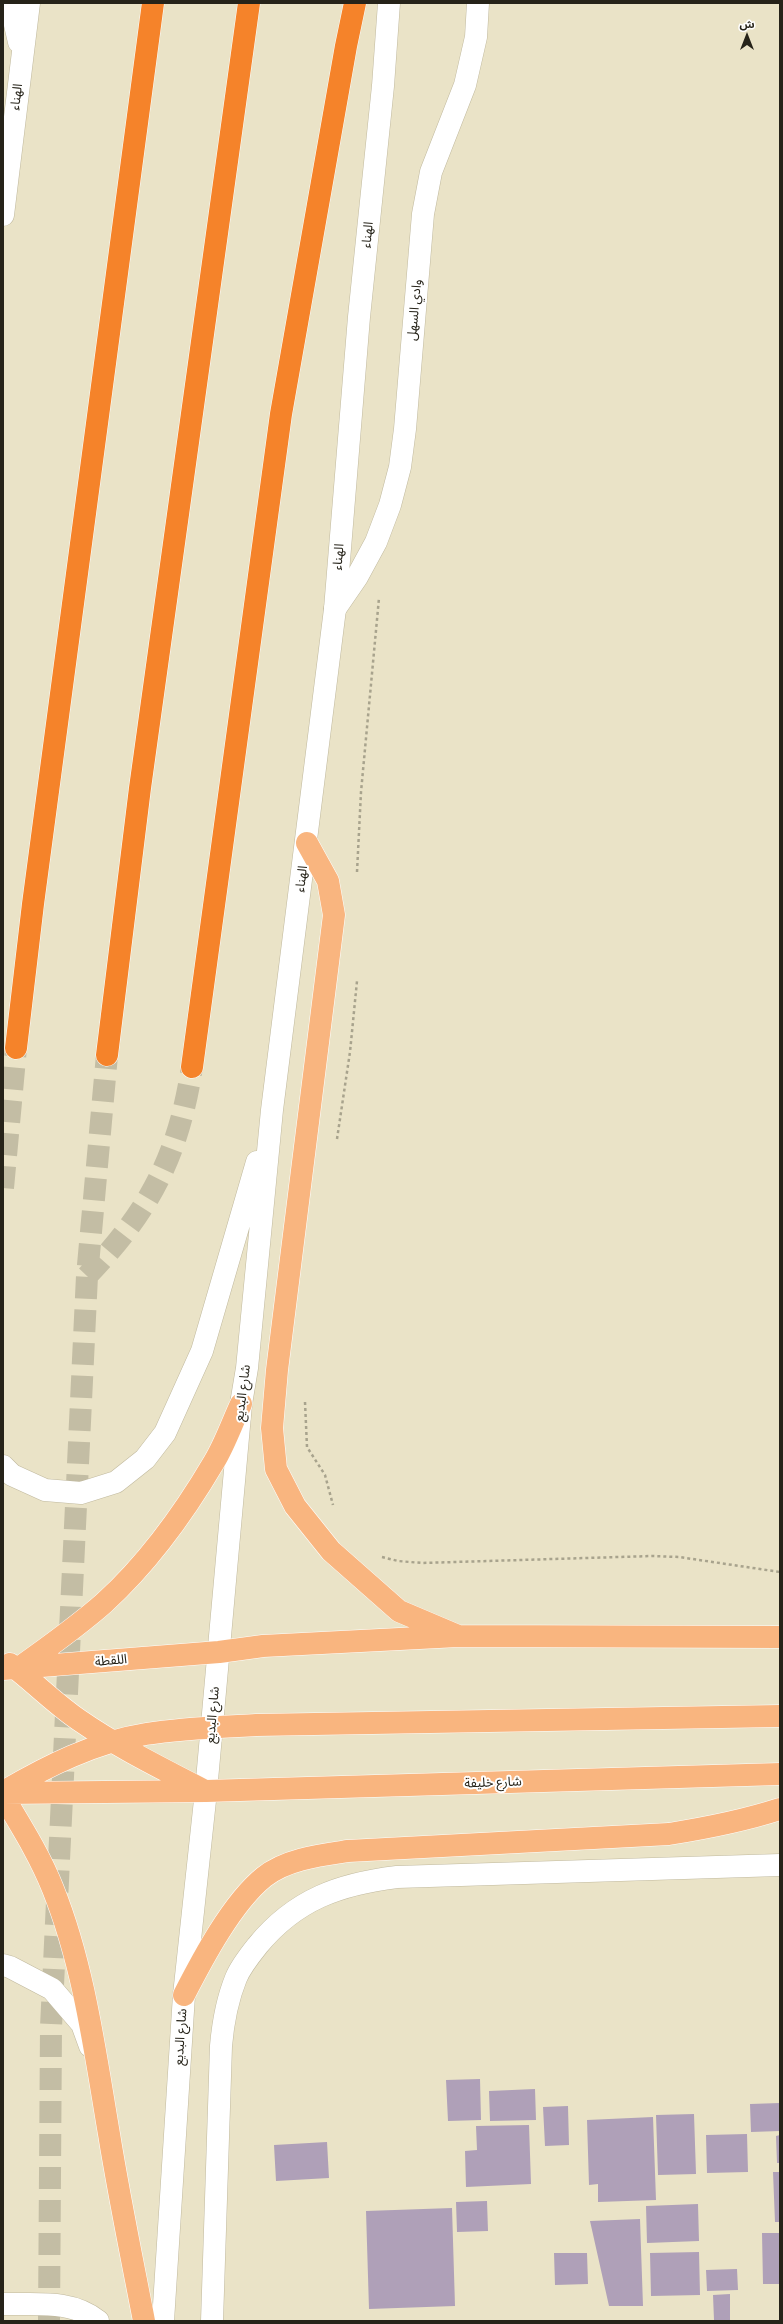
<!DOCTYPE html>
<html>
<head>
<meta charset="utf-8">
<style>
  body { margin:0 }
  #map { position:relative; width:783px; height:2324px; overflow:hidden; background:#eae3c7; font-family:"Archivo Narrow","Noto Sans Arabic",sans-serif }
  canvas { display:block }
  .frame { position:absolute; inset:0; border:4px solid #262319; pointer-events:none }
  .north { position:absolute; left:727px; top:16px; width:40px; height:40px; -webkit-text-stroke:3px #fff; paint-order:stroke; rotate:0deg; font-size:11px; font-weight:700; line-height:16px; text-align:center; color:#262319 }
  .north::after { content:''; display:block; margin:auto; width:14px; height:18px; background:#262319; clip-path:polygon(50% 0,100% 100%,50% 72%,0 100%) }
</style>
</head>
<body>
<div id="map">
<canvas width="783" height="2324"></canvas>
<div class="frame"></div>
<div class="north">ش</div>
</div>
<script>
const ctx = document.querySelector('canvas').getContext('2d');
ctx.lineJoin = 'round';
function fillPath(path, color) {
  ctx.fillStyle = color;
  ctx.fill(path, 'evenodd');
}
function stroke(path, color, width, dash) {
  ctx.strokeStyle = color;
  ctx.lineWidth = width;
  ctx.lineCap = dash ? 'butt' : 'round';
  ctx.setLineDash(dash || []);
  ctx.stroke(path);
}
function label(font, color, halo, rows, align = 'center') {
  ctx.font = font + ' "Archivo Narrow","Noto Sans Arabic",sans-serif';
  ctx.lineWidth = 4;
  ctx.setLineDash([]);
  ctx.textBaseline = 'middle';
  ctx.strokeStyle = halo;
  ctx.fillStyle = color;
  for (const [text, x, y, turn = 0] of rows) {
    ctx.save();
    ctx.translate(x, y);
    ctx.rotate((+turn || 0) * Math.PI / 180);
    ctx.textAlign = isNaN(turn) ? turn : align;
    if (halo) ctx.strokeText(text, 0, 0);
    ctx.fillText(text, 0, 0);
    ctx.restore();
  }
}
fillPath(new Path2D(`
  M480,2079l1,41 -33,1 -2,-41z
  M535,2089l1,31 -46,1 -1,-30z
  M780,2103v28l-29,1 -1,-28z
  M568,2106l1,39 -24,1 -2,-39z
  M694,2114l2,60 -38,1 -2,-60z
  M653,2117l3,83 -58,2v-18l-9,1 -2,-65z
  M529,2125l2,59 -65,3 -1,-36 12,-1 -1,-24z
  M747,2134l1,38 -41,1 -1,-38z
  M780,2135v28h-3l-1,-27z
  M327,2142l2,36 -53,3 -2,-36z
  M773,2172h7v50h-5z
  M487,2201l1,30 -31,1 -1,-30z
  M698,2204l1,37 -52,2 -1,-37z
  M452,2208l3,98 -86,3 -3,-98z
  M640,2219l3,87h-34l-19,-85z
  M762,2233h18v51h-17z
  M699,2252l1,43 -49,1 -1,-43z
  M554,2253h33l1,31 -33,1z
  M737,2269l1,21 -31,1 -1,-21z
  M730,2294v26h-16l-1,-25z`), '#afa0b8');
stroke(new Path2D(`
  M3,1188l13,-140
  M87,1276c63,-66 91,-119 105,-209
  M49,2321l2,-294 36,-751 20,-221`), '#c3bda4', 22, [22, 11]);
const street = new Path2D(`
  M335,609l22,-32 19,-35 14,-37 10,-38 5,-38 18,-215 8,-42 34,-87 11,-48 2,-34
  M212,2321l9,-275c2,-23 6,-46 15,-68 5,-12 14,-23 22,-33 38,-46 82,-61 139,-68l383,-12`);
const secondary = new Path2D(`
  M10,3l9,39
  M3,215l26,-212
  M3,1466l9,9 33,15 36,3 35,-11 29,-23 20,-26 37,-82 55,-189
  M3,1965l7,2 42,22 30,35 8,22
  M3,2304c33,1 68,-5 95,17
  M163,2321l21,-326 22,-204 35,-387 6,-36 25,-258 63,-501 24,-292 24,-231 6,-83`);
const primary = new Path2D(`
  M307,843l21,38 6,34 -57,455 -5,58 4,41 19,37 36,45 68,60 59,25
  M10,1664c24,18 44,39 69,56 39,27 82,48 124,70
  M19,1668c29,-21 58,-41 85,-65 44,-40 80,-90 110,-141 11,-18 18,-39 27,-58
  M3,1669l216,-17 44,-6 195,-10 322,1
  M3,1792c44,-26 92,-50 143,-58 37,-6 73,-7 110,-9l524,-9
  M3,1793l203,-2 574,-17
  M3,1796c18,30 37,60 50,93 31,77 42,163 56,245 10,62 23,125 35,187
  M184,1995c19,-37 48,-92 80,-118 22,-18 57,-22 84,-26l321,-17c38,-6 74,-13 111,-25`);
const highway = new Path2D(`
  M16,1048l17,-144 120,-901
  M107,1055l33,-267 109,-785
  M192,1067l89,-653 65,-368 9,-43`);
stroke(street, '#c0b99e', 23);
stroke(secondary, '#c0b99e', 23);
stroke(primary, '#fff', 23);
stroke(highway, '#fff', 23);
stroke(new Path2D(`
  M357,872l4,-80 18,-194
  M337,1139l13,-87 7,-71
  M305,1402l2,45 18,28 8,30
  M382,1557l16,4 24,2 230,-7 27,1 101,15`), '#a8a38d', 2.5, [3, 3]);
stroke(street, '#fff', 22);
stroke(secondary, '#fff', 22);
stroke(primary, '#f9b57f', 22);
stroke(highway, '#f5832a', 22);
label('13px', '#262319', '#fff', [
  ["الهناء",17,97,-83],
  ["الهناء",368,235,-84],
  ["وادي السهل",415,310,-85],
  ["الهناء",339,557,-85],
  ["الهناء",302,879,-83],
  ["شارع البديع",243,1393,-83],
  ["اللقطة",111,1661,-5],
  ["شارع البديع",213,1715,-85],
  ["شارع خليفة",493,1783,-2],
  ["شارع البديع",181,2037,-86]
]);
</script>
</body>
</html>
